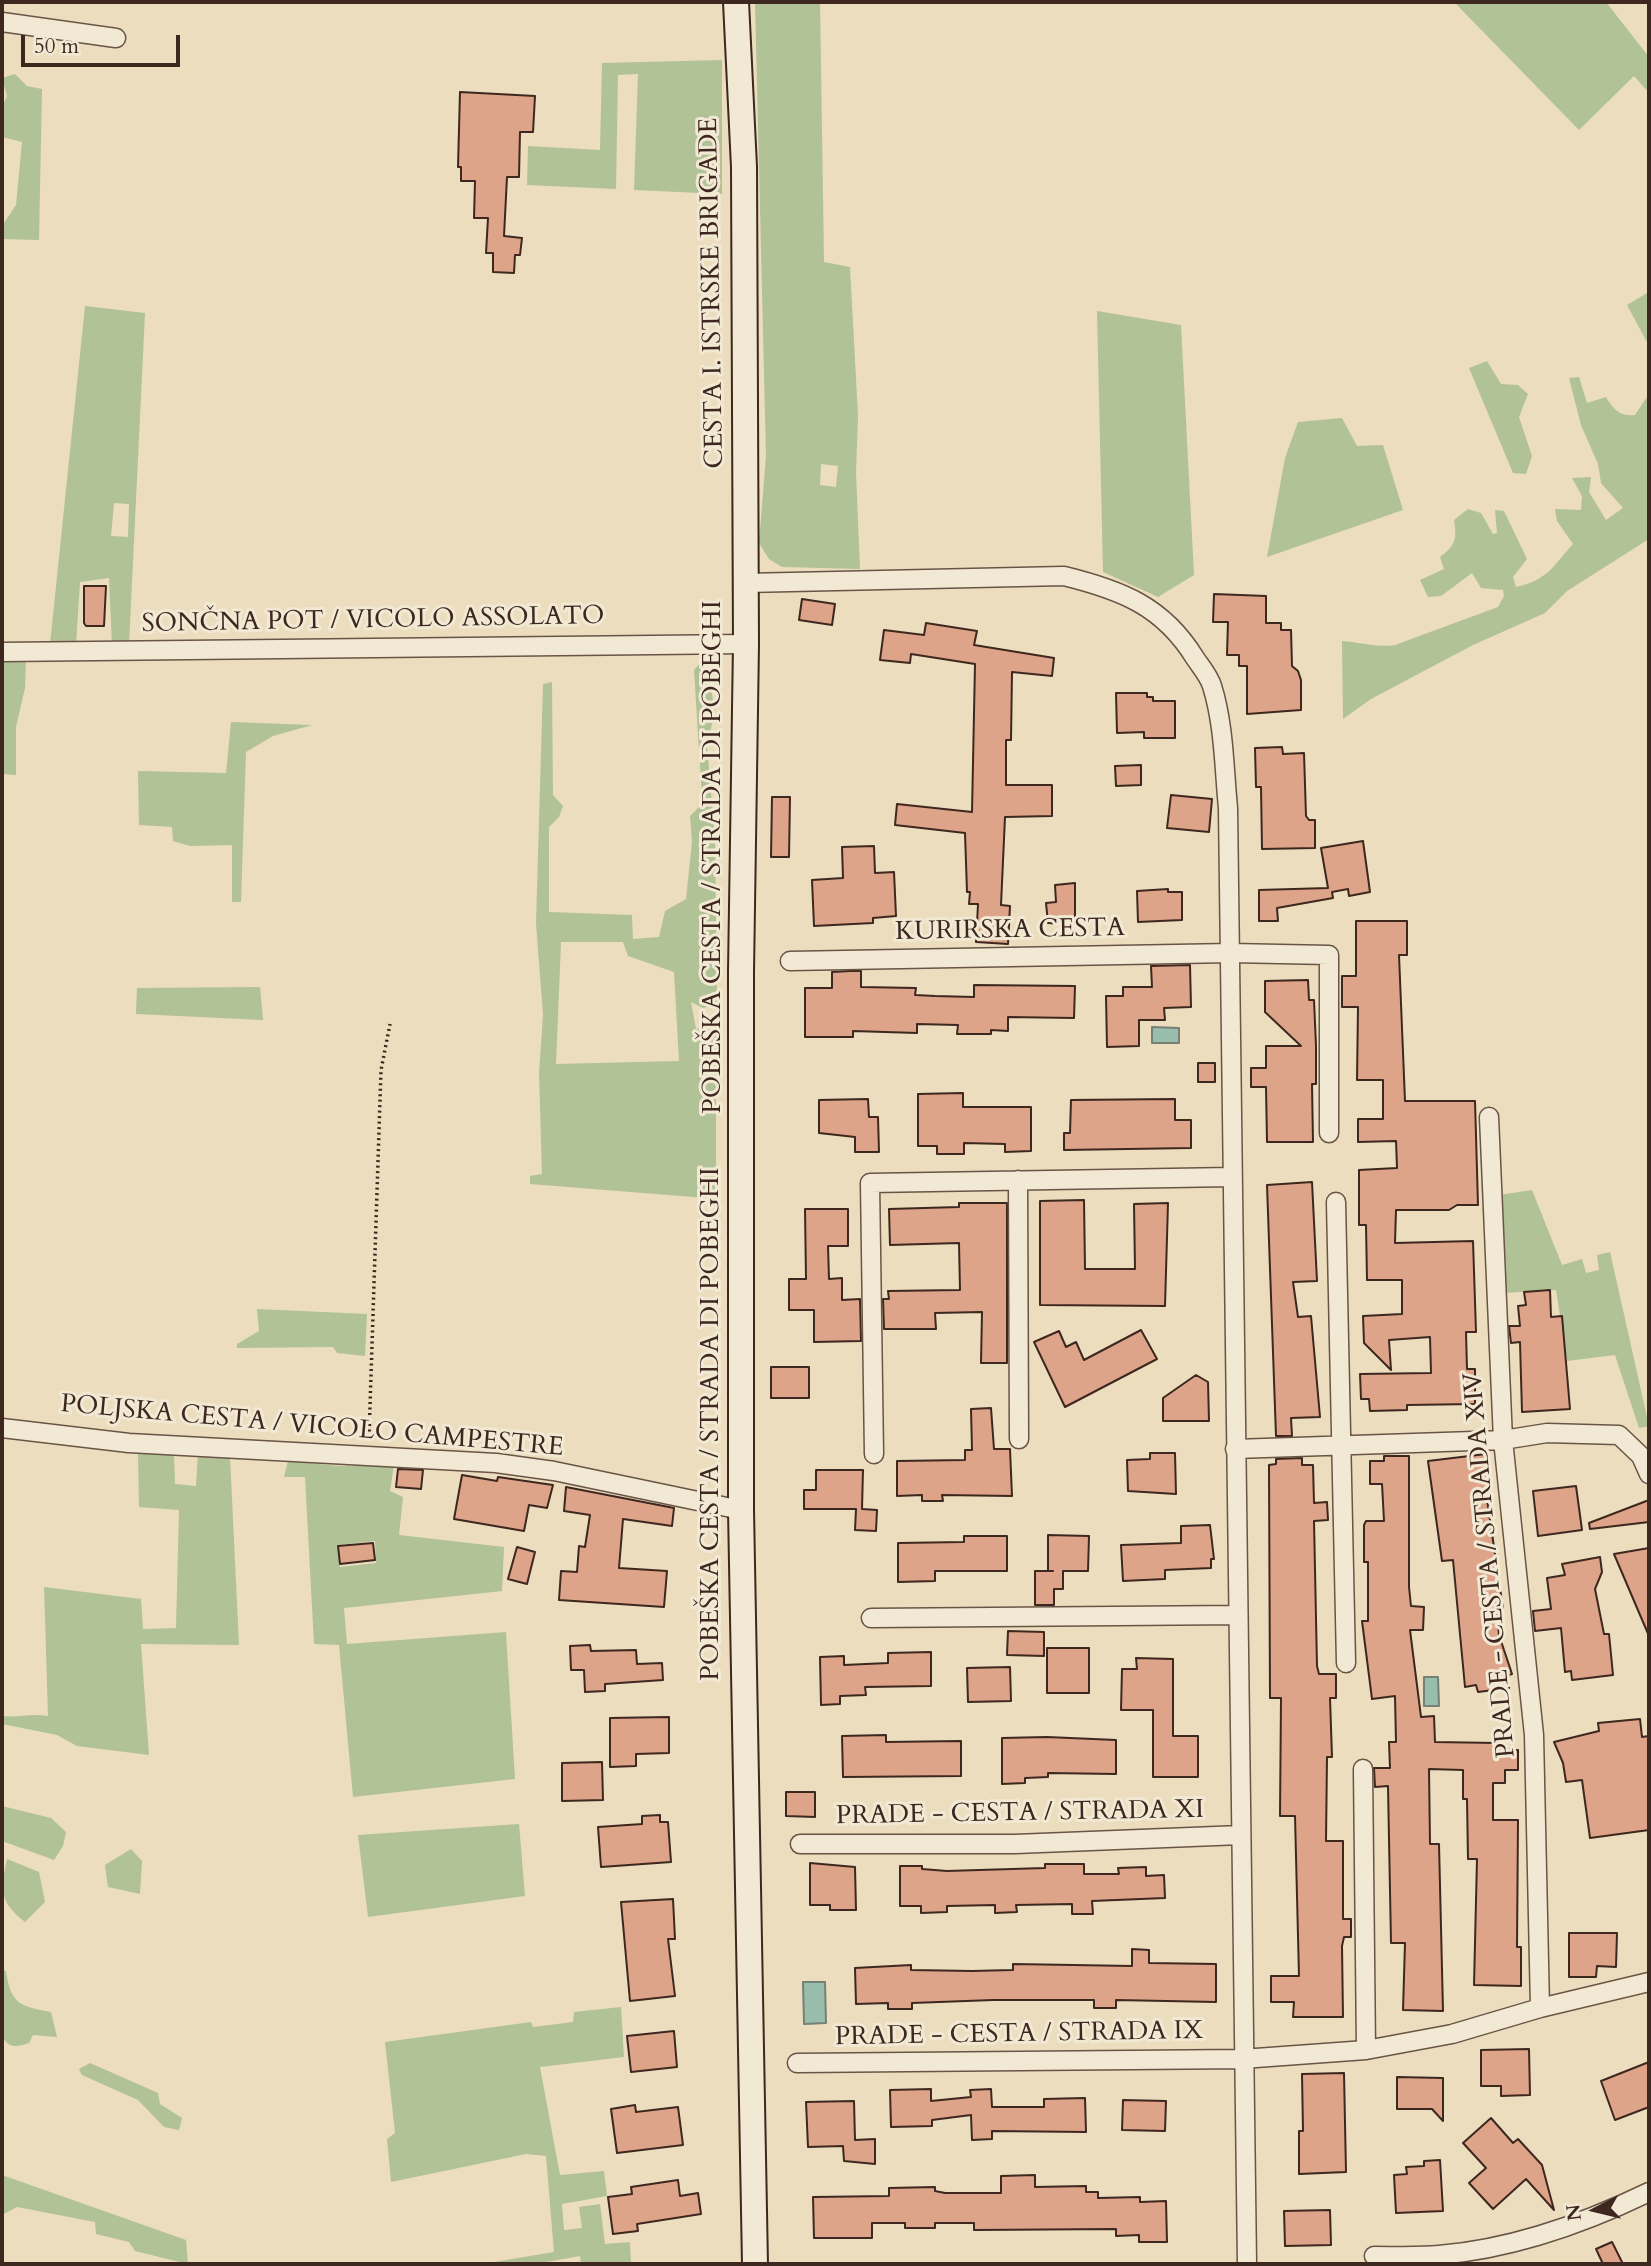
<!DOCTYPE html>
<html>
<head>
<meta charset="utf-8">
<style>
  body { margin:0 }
  #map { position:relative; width:1651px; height:2266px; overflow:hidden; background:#ebddbd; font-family:Cardo,serif }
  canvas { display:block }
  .frame { position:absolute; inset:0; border:4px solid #3e271f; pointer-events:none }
  .north { position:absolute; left:1560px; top:2175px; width:70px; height:70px; -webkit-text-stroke:5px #f2e9d4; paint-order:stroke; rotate:263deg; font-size:19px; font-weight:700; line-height:28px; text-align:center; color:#3e271f }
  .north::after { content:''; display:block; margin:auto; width:24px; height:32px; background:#3e271f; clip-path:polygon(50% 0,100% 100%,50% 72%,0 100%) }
  .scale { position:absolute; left:21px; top:35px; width:159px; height:32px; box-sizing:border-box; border:4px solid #3e271f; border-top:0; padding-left:9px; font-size:21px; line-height:24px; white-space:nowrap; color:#3e271f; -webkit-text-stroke:5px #f2e9d4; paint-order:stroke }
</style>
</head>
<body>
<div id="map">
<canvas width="1651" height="2266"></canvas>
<div class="frame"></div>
<div class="north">N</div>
<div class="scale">50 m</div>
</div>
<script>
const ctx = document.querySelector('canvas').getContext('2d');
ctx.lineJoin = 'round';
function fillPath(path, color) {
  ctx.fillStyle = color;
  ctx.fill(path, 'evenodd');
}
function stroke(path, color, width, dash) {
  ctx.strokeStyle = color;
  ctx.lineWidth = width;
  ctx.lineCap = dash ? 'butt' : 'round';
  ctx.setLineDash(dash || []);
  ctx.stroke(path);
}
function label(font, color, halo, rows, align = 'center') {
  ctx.font = font + ' Cardo,serif';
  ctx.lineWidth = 6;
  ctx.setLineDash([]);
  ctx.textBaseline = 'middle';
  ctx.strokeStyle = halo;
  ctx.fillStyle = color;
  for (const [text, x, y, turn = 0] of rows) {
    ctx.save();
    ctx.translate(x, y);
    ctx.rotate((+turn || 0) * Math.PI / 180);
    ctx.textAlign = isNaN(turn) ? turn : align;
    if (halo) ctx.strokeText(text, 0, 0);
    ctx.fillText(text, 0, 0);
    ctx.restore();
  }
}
fillPath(new Path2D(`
  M755,2h65l4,260 26,5 8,149 -2,56 4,97 -78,-2 -13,-8 -10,-16 7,-87zM821,464l17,2 -2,21 -16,-2z
  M1454,2h152l43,55v36l-15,-17 -55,54z
  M722,60v134l-88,-4 4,-116 -20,1 -2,114 -89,-4 1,-39 72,4 2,-87z
  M15,74l12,12 15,3 -3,151 -37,-1v-13l14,-21 6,-63 -20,-5v-30l5,-11 -5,-18z
  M1649,292v54l-22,-41z
  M85,306l60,7 -16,332 -17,1 -3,-68 -29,4 -4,63 -26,-1zM114,503l15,1 -1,33 -17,-1z
  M1097,311l84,14 13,250 -36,22 -55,-25z
  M1487,361l14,23 17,1 10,9 -9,23 13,39 -6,18 -13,-1 -44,-105z
  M1579,377l8,26 19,-6c7,12 14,20 29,18l14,-21v145l-82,52 -22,22 -72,32 -102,54 -28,20 -1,-78c17,1 37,7 53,4l103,-38 6,-11 -1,-6 -22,-2 -9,-15 -31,23 -13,1 -8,-17 24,-11 -4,-12c16,-12 17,-18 14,-37l14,-11 13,4 12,21 4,-1 -2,-23 9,1 23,48 -14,18 3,10c32,-7 37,-21 57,-43l-16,-23 -2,-12 26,1 1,-14 -10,-18 19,-1 -2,15 17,28 17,-12 -22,-25 -3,-19 -17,-39 -12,-47z
  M1342,418l15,28 26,-1 20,65 -136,47 18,-99 13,-36z
  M2,658l24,1 -1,29 -9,39v48l-14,-1z
  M702,661l6,11 7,39 -8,35 8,91 2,168 -14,3 -12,-6 5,27 20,-2v169l-10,2 -176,-14v-8l12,-2 -3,-101 4,-58 -7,-92 7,-239 9,-2 1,113 10,11 -4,11 -10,10v85l83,3 1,24 26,-2 6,-26 21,-12 6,-57 -2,-26 10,-10 2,-9 -8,-127zM561,942h62l5,14 46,16 5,89 -123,3z
  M231,722l81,3 -39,11 -27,16 -5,150h-9v-57l-42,1 -17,-5 -1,-14 -33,-2 -1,-54 88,2z
  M260,987l3,33 -127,-6 1,-26z
  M1532,1190l30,75 20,-6 4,14 13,-3 -2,-15 13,-3 39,174 -10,2 -24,-73 -48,6 -11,-71 -54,3 -3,-98z
  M257,1309l110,5 -2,42 -28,-3 -4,-6 -96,1v-4l22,-13z
  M138,1453l36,1 1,30 21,2 2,-33 32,4 9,188 -98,-1 8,111 -72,-9 -20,-11 -55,-11v-8c16,2 30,-3 46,0l-4,-129 97,12 2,30 33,-1 3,-118 -40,-3z
  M288,1461l52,5 54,-1 -4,26 13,6 -4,38 105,12 -2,44 -158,17 3,36 159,-12 9,147 -162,18 -14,-152 -25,-1 -9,-167h-21zM375,1541l1,22 -36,4 -2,-22z
  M2,1806l49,12 15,14 -3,14 -9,14 -52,-19z
  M519,1824l6,72 -157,21 -10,-82z
  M131,1849l11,12 -2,33 -32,-7 -3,-22z
  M7,1859l32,13 6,30 -20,20c-25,-20 -25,-30 -18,-63z
  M2,1970l4,1c5,34 14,35 45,41l6,25 -24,-2 -4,8c-13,4 -20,6 -27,-7z
  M621,2007l3,50 -84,10 20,108 44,-4 3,25 -45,8 2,26 18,-2 -3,-21 21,-3 5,40 25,-2 1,22h-50l-1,-8 -45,8h-53l72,-12 -8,-96 -20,-2 -135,28 -4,-43 8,-6 -10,-91 146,-20 2,5 40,-5 1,-10z
  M90,2063l68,30 2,11 22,14 -3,12 -15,-3 -26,-27 -56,-25 -3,-6z
  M2,2175l184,65 2,24 -53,-13 -6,-9 -33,-8 -1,-12 -78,-15 -15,8z`), '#b1c296');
const water = new Path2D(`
  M1152,1027l27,1v15h-27z
  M1424,1677h14l1,29h-15z
  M803,1982h22l1,41 -22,1z`);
fillPath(water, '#99bdac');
stroke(water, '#758174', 2);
const building = new Path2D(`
  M460,92l75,4 -2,36h-13l-1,45h-12l-3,59 18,2 -2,17h-5l-1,18 -21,-1v-19h-7l2,-35h-14l1,-37h-14v-14h-3z
  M84,586h22l-2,40h-18l-2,-3z
  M1214,594l52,2v27h15v7h10l1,36 6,5 3,9v30l-54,4v-48h-8v-11h-12l1,-33h-15z
  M802,599l33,5 -3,21 -33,-5z
  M926,623l51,8 -3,14 80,13 -2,18 -40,-4 -1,68h-5v45h46v31l-47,1 -4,88 9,1 -2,38 -32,-2 2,-38h-9l1,-12h-3l-2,-59 -70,-8 2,-21 75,8 3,-148 -64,-10 -1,9 -30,-3 4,-30 40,5z
  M1116,693h31v4h6v4h22v37h-31v-6l-27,1z
  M1282,747l1,7 21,-1 2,63 3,4h6v28l-53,1 -1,-62h-5l-1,-39z
  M1141,765v20l-25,1 -1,-20z
  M1171,795l41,4 -3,33 -42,-4z
  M772,797h18l-1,60h-18z
  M1363,841l7,51 -21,4 -1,-7 -16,3 1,6 -56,10 1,13h-19v-31l69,-2 -7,-40z
  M874,846l1,27 19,-1 2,44 -23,2v5l-59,3 -2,-46 31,-2 -1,-31z
  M1075,883v42l-27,-2 -2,-20 10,-1 -1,-17z
  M1168,889v3h14v28l-44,2 -1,-31z
  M1356,921h51v34h-8l6,146h70l3,104h-21l-8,5h-53l-1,33 78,-2 3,91h-10l1,37h8v35l-68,1v5l-37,1 -1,-12h-8l-1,-25 71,-1 -1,-36 -41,3 2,30 -27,-27 -1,-27 39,-2v-34h-35l-1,-55h-7v-55l38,-2 -1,-27 -38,1v-23h25v-39h-26l1,-73h-16v-31h14z
  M1190,965l1,42 -27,1 1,12h-26v26l-32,1 -1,-51h17v-9h29l-1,-21z
  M850,971h11v16l55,1 -1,7 20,1 39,1v-12l101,1 -1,32 -66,-1v14l-17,-1v4h-34l1,-9 -41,-1v9l-64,-2v6h-48v-49h27v-16z
  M1308,980l1,20h5l2,46v38h-4l1,58h-46l-1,-55h-15v-19h15v-22h35l-36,-34v-31z
  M1198,1063h17v19h-17z
  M963,1093v14h68v44l-26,1v-8l-41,-1v11h-27v-8h-19v-52z
  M868,1099l1,18h9l1,35h-24v-15l-36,-4v-33z
  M1175,1099v21h16v28l-127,2v-17h6l1,-33z
  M1312,1182l5,99 -24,1 5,35 13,-1 9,101 -29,1 1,18h-16l-9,-251z
  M1084,1200l1,69h50l-1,-65 34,-1 -3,103 -125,-1v-104z
  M959,1203h48v160h-26l1,-51 -47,1 1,16h-52l-1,-30h6l-1,-8 72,-1 -1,-47 -69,2 -1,-36 70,-2z
  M805,1209h43v37h-20l1,33 13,-1v22l18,-1 1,42 -47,1v-32h-25v-31h17z
  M1550,1290l1,27 11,-1 8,93 -48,3 -2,-70 -9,1 -2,-17h11l-2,-20 8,-1 -2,-13z
  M1141,1330l16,29 -92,48 -31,-65 25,-11 7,16 10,-5 8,18z
  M771,1367h38v31h-38z
  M1196,1375l12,7 1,39h-46v-23z
  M991,1408l3,41h16l2,47 -70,-1 1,6h-21v-6l-25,1v-35l68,-1v-10h7l-1,-41z
  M1150,1453h25l1,41 -48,-3 -1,-31 23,-1z
  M1486,1454l5,44 -4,1 16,110 -6,1 2,25 13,39 -3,1v13l-31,4 -2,-7 -11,2 -12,-127 -11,1 -14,-100z
  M1384,1456h25v131l2,19 13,1 -1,23h-13l11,87 13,-1 1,26 62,1v6l21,1v20h-13v13h-12v37h25l-1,127h4v39l-47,-1 3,-126h-9l-1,-60h-4v-29l-34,-1 1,75h9l4,167 -40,-1 2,-67h-14l-3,-157 -13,1 -1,-19h16l-1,-26h7l-1,-46 -23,3 -10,-78h6v-59h-4v-37l2,-4h18l-2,-37h-12v-23h14z
  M1302,1458v7h11l1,38 13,-1 1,18 -14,1 3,145 2,8h17v24h-6l2,59h-5l-1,84h17v78h8v18h-7l-2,9 1,71h-50l1,-15h-23v-26h28l-4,-160h-15l1,-118h-11l-1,-233 7,-1v-5z
  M398,1469l25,1 -2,19 -25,-2z
  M816,1470h47l-1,39 15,1 -1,21 -21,-1 1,-21h-52v-19h12z
  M462,1475l35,6 1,-4 55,8 -6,23 -18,-3 -5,26 -70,-12z
  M1576,1486l6,44 -44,6 -5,-45z
  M566,1487l108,21 -2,18 -49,-7 -4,49 48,3 -3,36 -105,-7 2,-29 16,1 2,-26 6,1 5,-32 -26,-4z
  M1649,1500v22l-59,7 -1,-6z
  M1210,1525l4,34h-3v9l-46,2v9l-42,2 -2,-36 60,-2v-17z
  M1048,1535l41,1 -1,35h-25v18h-9v16h-19v-34h18h-5z
  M964,1536h43v35h-72v10l-37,1v-39l66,-1z
  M373,1543l2,17 -35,4 -2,-18z
  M517,1547l18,5 -8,32 -19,-5z
  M1649,1548v88l-35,-82z
  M1600,1557l2,15 -7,17 9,45h5l4,41 -41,5 -1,-9 -6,1 -4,-44 -26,3 -2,-20 18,-2 -4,-31 18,-3 -3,-11z
  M1008,1631l36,1v24l-37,-1z
  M590,1645l1,6 45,-1 1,14 25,-1 1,17 -58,4v7l-20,1 -1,-22h-13l-1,-24z
  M1047,1648h42v45h-42z
  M931,1652v34l-66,1 1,8 -26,1v8l-19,1 -1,-48 24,-1v9l44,-2v-10z
  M1136,1658l37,1v77h25v41h-45v-67h-32l1,-41h15z
  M1010,1667l1,34 -43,1 -1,-34z
  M669,1717v36l-33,1v12l-26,1v-49z
  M1640,1719l2,18 7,-1v94l-59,8 -8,-58 -16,2 -3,-19 -9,-21 45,-11 -1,-8z
  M886,1735v7l75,-1v35l-118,1 -1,-41z
  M1047,1737l69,3v34l-68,-1v4l-23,1v5l-23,1v-46z
  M602,1762l1,38 -41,1v-38z
  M786,1792h29v25l-29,-1z
  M660,1815v7h8l3,40 -70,5 -3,-40 44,-3v-8z
  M810,1863l45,4 1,43h-26v-5h-20z
  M1045,1864h39v10h35l-1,-6 28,-1v9l18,-1 1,23 -73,3 1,13h-21v-10l-56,1 1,7 -22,1v-8l-48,1v6l-26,1v-7h-21v-40h22v3l25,2 98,-3z
  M673,1899l2,40h-7l7,57 -45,5 -9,-99z
  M1569,1933h48l-1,34 -19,-1 -1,11h-27z
  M1132,1949l17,1v13l67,1v38l-100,-2v8h-22v-8h-101l-81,3v6h-24v-6l-32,1 -1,-36 56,-3v5l61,1 41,-1v-6l119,2z
  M674,2031l3,36 -46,5 -4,-36z
  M1529,2049l1,46 -29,1v-10h-20v-36z
  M1649,2062v45l-34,13 -14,-39z
  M1344,2073l2,99 -47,2v-43h4l-1,-57z
  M1397,2077l46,1v43l-11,-12h-35z
  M931,2089v12l40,-4 -1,-7 21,-1 1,18h52v-8l41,-1 1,34 -94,-1v8l-20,1 -1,-25 -39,5v6l-41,1 -1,-37z
  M1123,2100l43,1 -1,30 -43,-1z
  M854,2101l1,39 20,-1v25l-31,-3 -1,-15 -35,1 -2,-45z
  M635,2105l1,7 42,-5 5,38 -66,8 -6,-44z
  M1491,2118l22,25 5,-4 24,26 12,45 -28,-31 -33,30 -24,-26 17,-15 -23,-25z
  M1440,2160l3,51 -47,2 -2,-38 13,-1 -1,-7 18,-1v-5z
  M1035,2175v12l51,-1v6h12v6l42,-1v5l26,-1 1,41h-28v-7l-23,1v-7l-142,1v-7h-39v5h-30v-5h-33v15h-58l-1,-41 76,-1v-8l46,-1v4l10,2h56v-17z
  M678,2180l2,16 18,-3 3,21 -64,10 1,7 -25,3 -5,-37 24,-3 -1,-7z
  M1330,2210l1,35 -46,1 -1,-35z
  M1612,2242l11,22h-20l-7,-15z`);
fillPath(building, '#dea489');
stroke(building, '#3e271f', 2);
const street = new Path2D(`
  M2,22l114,16
  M745,583l319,-7c57,14 99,30 131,82 6,9 14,18 17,28 12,38 12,81 16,122l19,1456
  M2,652l744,-8
  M790,961l441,-8 98,2v178
  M1489,1117l14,323 31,295 6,273
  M1018,1180l1,259
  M1336,1202l10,461
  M2,1428l127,15 367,20 58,8 187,39
  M1235,1449l268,-9 44,-7 72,2 22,21 8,18
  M874,1454l-4,-271 361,-6
  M871,1618l367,-3
  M1363,1769l3,281
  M800,1844h215l226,-9
  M797,2063l445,-4 124,-9 86,-16 88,-26 109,-26
  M1374,2256c22,0 44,1 65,-1 72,-6 146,-32 210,-63`);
const secondary = new Path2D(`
  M736,2l8,165 2,477 -5,328v538l14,754`);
stroke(street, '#695446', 21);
stroke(secondary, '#3e271f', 28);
stroke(new Path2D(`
  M369,1437l12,-367 9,-46`), '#3e271f', 3.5, [2, 3.5]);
stroke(street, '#f2e9d4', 18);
stroke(secondary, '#f2e9d4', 24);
label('26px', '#3e271f', '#f2e9d4', [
  ["CESTA I. ISTRSKE BRIGADE",713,293,-91],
  ["SONČNA POT / VICOLO ASSOLATO",373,621,-1],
  ["POBEŠKA CESTA / STRADA DI POBEGHI",714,857,-90],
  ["KURIRSKA CESTA",1010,931,-1],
  ["POBEŠKA CESTA / STRADA DI POBEGHI",712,1424,-90],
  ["POLJSKA CESTA / VICOLO CAMPESTRE",312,1427,5],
  ["PRADE - CESTA / STRADA XIV",1491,1565,-95],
  ["PRADE - CESTA / STRADA XI",1020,1814,-1],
  ["PRADE - CESTA / STRADA IX",1019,2035,-1]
]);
</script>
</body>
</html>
